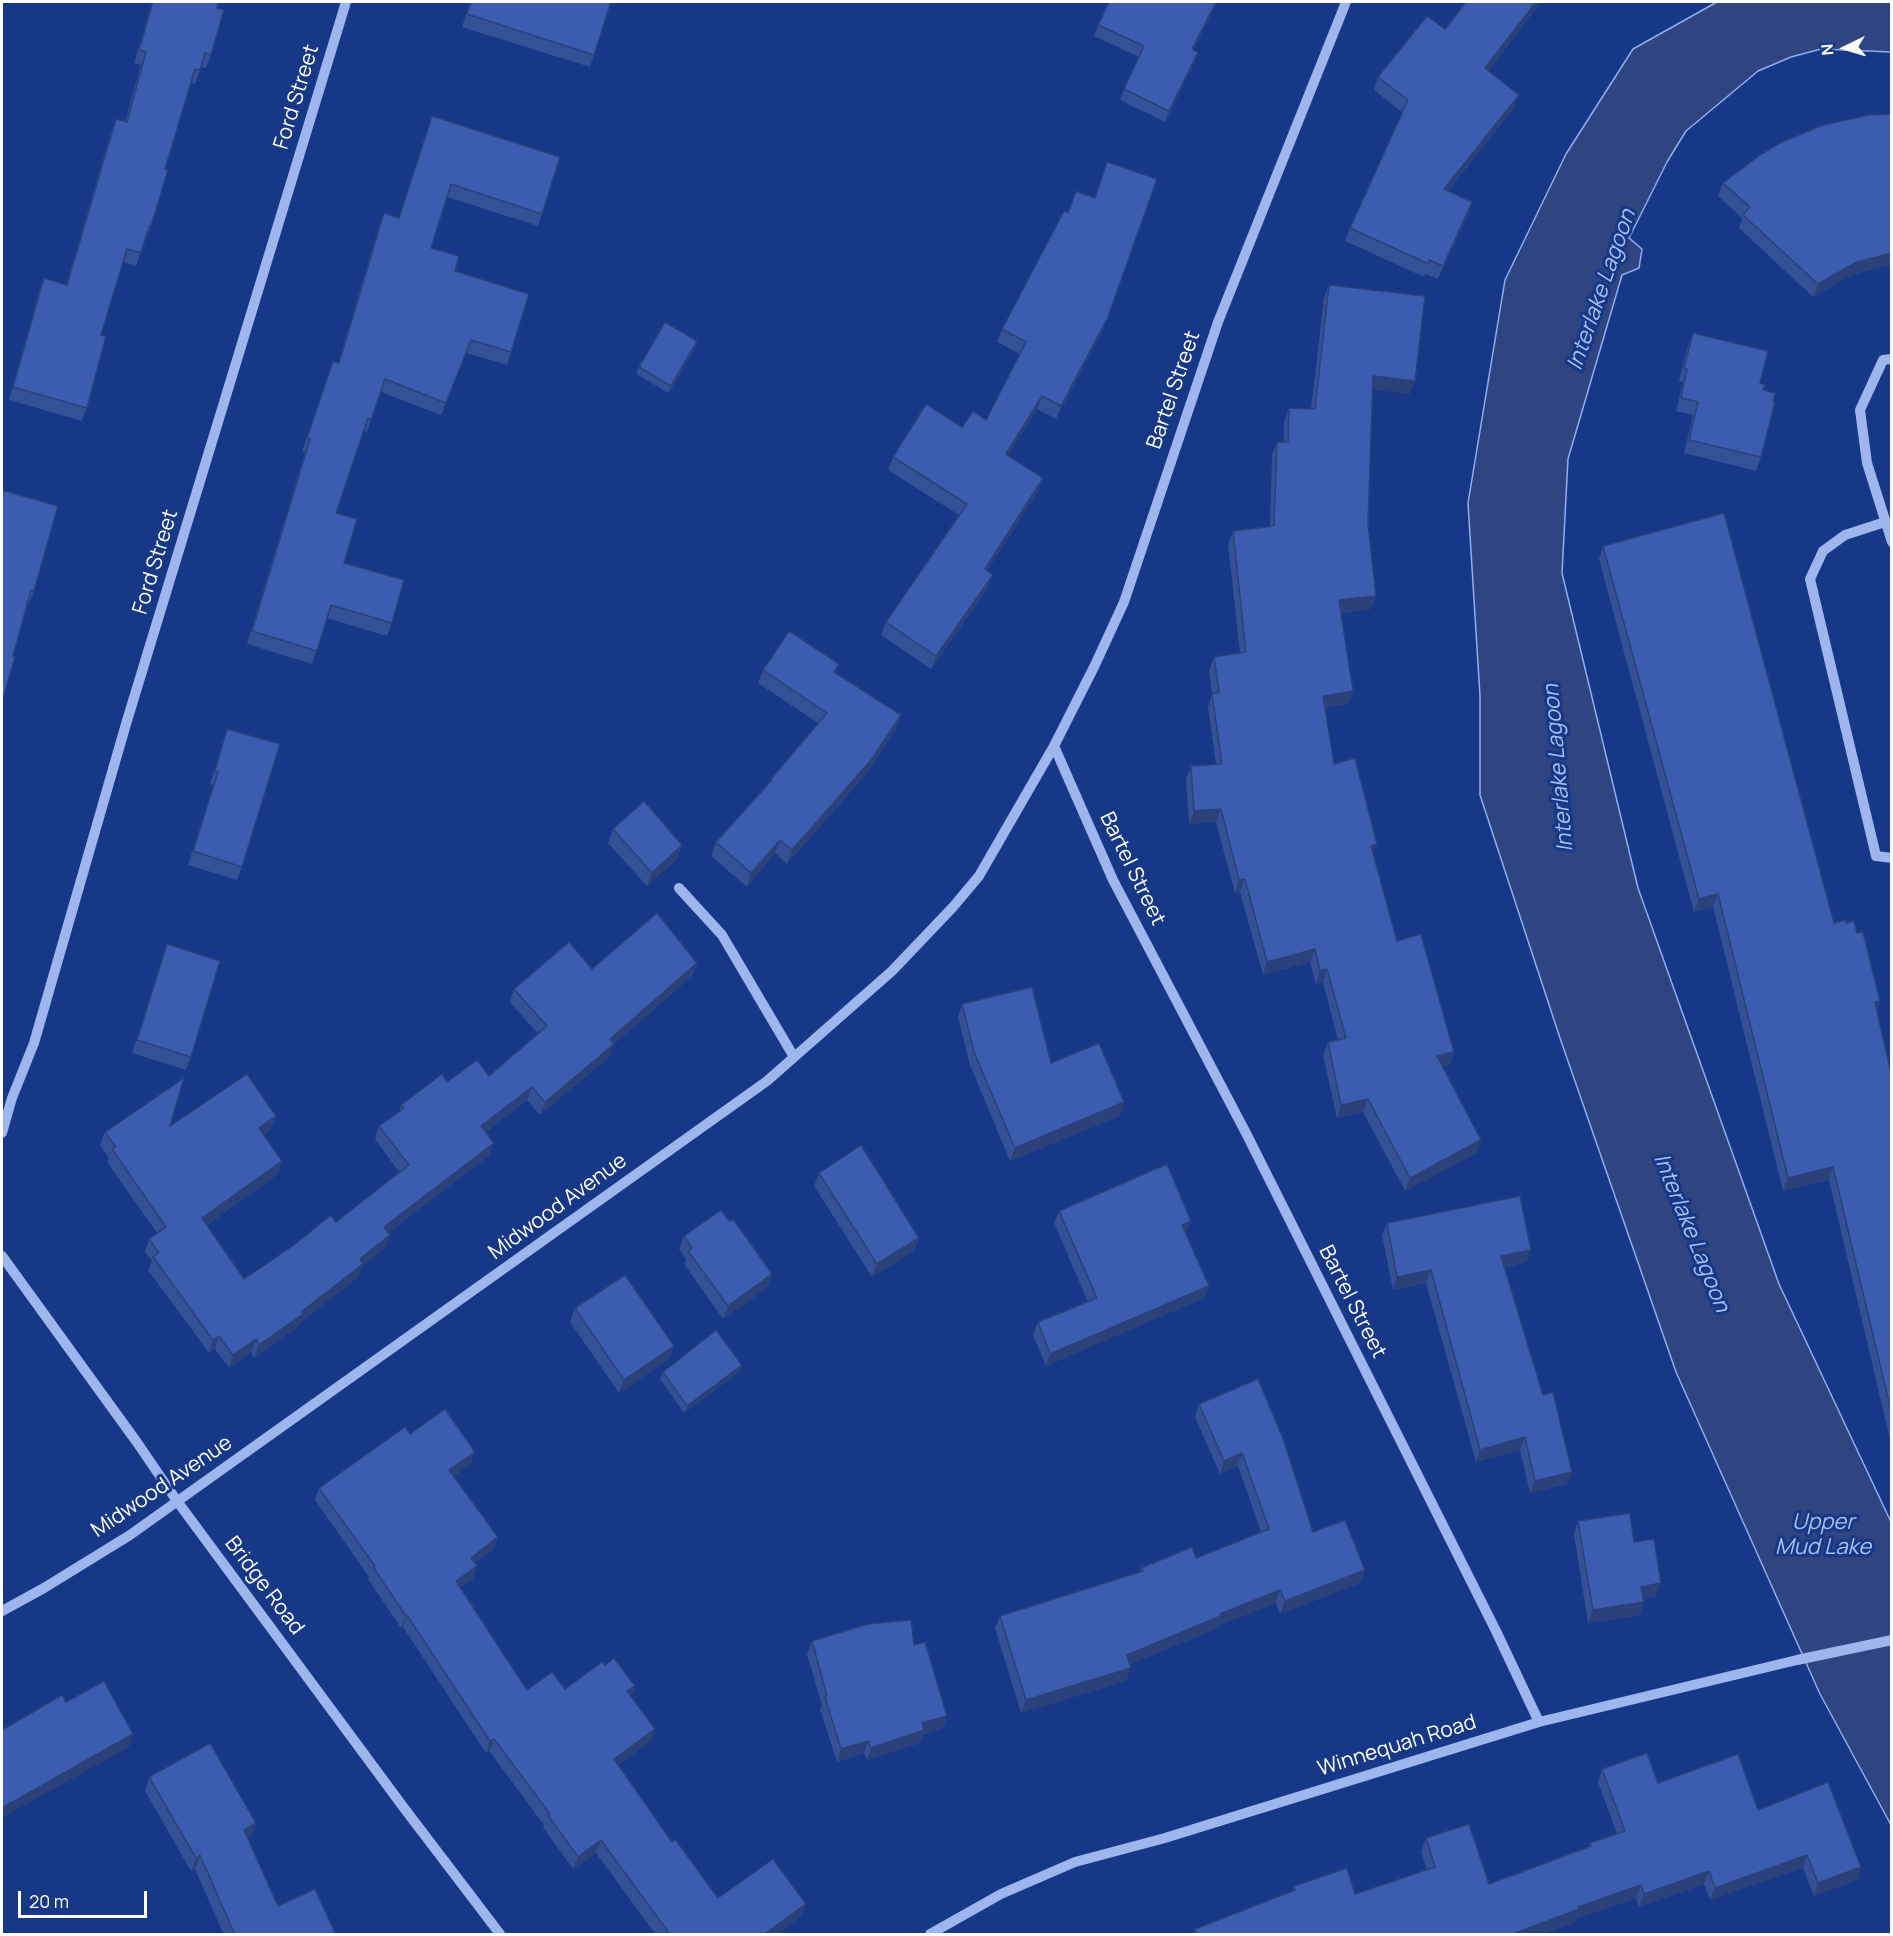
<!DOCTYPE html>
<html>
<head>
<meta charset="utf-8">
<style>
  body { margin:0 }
  #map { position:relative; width:1893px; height:1936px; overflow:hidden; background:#173787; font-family:Manrope,sans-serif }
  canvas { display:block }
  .frame { position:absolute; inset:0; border:3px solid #fff; pointer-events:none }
  .north { position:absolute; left:1815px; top:18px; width:60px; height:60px; -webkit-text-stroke:4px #173787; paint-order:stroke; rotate:265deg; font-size:16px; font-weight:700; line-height:24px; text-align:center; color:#fff }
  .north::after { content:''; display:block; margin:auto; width:21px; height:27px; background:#fff; clip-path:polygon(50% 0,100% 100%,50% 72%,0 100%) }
  .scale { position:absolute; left:18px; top:1891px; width:129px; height:27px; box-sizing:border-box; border:3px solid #fff; border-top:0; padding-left:8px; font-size:18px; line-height:21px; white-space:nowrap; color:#fff; -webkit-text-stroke:4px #173787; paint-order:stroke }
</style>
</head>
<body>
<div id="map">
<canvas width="1893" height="1936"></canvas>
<div class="frame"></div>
<div class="north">N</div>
<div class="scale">20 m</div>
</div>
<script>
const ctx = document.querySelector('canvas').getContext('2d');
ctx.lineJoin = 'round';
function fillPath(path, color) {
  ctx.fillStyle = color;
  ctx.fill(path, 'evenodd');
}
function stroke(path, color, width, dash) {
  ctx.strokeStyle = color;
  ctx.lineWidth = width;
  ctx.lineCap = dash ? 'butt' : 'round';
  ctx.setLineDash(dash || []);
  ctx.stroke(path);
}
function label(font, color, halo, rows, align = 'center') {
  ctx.font = font + ' Manrope,sans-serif';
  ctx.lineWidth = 6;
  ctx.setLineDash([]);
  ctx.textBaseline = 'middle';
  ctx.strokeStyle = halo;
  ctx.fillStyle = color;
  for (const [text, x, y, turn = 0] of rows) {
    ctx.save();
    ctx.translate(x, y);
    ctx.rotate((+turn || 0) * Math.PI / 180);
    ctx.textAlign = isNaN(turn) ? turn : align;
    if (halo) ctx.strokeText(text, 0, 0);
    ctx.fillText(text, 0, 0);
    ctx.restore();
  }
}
const water = new Path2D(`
  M1717,2h174v50l-70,-3 -30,8 -33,14 -72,60 -19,31 -38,76 13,11 -3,19 -17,7 -54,184 -6,114 76,315 141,396 112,238v303l-71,-131 -144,-322 -116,-334 -80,-243v-99l-12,-193 37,-223 61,-126 67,-105z`);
fillPath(water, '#2e4582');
stroke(water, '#91aef0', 1.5);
stroke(new Path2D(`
  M1892,359l-9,1 -23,50 7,53 25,79
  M1885,522l-40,13 -22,16 -13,28 66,277 16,2
  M1054,746l59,134 134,255 249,496 43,91
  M679,888l43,47 72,122
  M2,1133l10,-35 22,-55 92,-319 220,-722
  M2,1256l134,185 41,60 227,307 96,126
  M2,1611l42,-23 86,-53 637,-454 125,-110 61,-64 26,-31 75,-130 41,-81 29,-63 94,-280 128,-320
  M930,1934l71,-40 74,-32 90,-24 374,-116 258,-62 95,-20`), '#9eb6ee', 10);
fillPath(new Path2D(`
  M152,2h67l-2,6 -6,47 -5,13 -5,-1 -6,17 -4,-1 -26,86 -14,57 -5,13h-1l-9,27 -13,-4 -22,73 -14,73 -5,13 -73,-21 30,-109 5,-13 22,7 45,-153 5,-13 9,3 16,-57 -7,-2z
  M470,2h141l-21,65 -128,-40z
  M1109,2h108l-24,48 5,2 -4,11 -29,59 -45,-22 4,-11 15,-32 -45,-21 4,-11z
  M1466,2h75l-53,69 26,37 -66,83 24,11 -4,13 -30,64 -13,-5 -1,3 -79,-36 5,-13 53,-115 -29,-23 4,-13 67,-48z
  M432,116l110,98 -4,12 -91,-29 -16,51 24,23 56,81 -4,13 -41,-12 -25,62 -60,-23 -14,40 -3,-1 -28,82 8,50 48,60 -5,13 -60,-18 -15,46 -65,-20 58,-192 -3,-1 31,-90 5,2 41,-137 5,-13 15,5z
  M1723,183l162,83 -33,9 -39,22 -74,-69 3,-10 -24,-22z
  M1329,285l81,109 -37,-5 -5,134 3,86 -30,4 12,78 -5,13 -23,4 9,56 40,90 23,87 57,111 -4,13 -8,1 35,87 -72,38 -42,-79 -26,6 -14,-63 5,-13 10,-2 -15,-58 -7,2 -6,-22 -47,13 -23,-83 -5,1 -19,-71 -27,2 -3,-45 5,-13 25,-2 -8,-57 4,-13 -3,-24 5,-13 26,-4 -12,-109 5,-13 37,-4 2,-72 5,-13h7v-20l5,-14 22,1 13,-111z
  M1002,329l101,1 -47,89 -19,-10 -29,46 30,36 -51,80 1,17 -57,81 -50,-34 5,-13 73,-107 -71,-45 5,-13 69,-30 24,-7 34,-66 -23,-12z
  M1693,333l67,50 3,7 -2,67 -5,14 -72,-18 9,-38 -17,-4 7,-29 -4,-1 9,-35z
  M697,341l-2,7 -26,45 -33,-19 3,-7z
  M2,490l32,101 -5,13 -1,-1 -15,53z
  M1603,546l231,377h12l11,10 23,68 -3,10 15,67v370l-63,-268 -46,11 -70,-284 -19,5 -95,-353z
  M763,670l73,3 65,42 -5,13 -29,45 -80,91 -12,-11 -28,34 -36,-31 5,-14 54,-60 1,-3 47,-56 -60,-40z
  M227,729l15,138 -5,13 -49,-15 25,-80 -3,-1z
  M613,829l69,16 -5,14 -30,27 -39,-43z
  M167,944l24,113 -5,13 -54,-17z
  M697,963l-5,13 -79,69 -4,12 -69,58 -13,-15 -41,32 8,11 -5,13 -101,77 2,2 -5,13 -23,18 -4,11 -58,46 -2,4 -44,31 -3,-6 -22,16 -14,-19 -6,4 -61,-83 4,-9 -7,-9 4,-13 8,-6 -50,-71 2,-4 -9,-13 5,-13 65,-6 101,3 -8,6 15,39 -71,51 37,54 92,-57 63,-50 -24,-33 4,-13 20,-14 2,-7 46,-23 42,-6 49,-42 -28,-32 4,-13 78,-20z
  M962,1004l89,59 73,39 -4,14 -110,45 -40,-96 -12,-48z
  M819,1173l100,65 -5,13 -42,26 -58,-91z
  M1059,1211l127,23 23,52 -5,12 -158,68 -13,-31 5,-13 50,-20 -34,-79z
  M729,1221l43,53 -5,14 -44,31 -39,-55 2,-5 -7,-10 5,-13z
  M1387,1223l144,27 -5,12 -21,5 38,128 29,77 -5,12 -37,9 -10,-43 -44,12 -50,-179 -33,7 -11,-55z
  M575,1308l99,38 -5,13 -50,34 -49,-71z
  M740,1371l-56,42 -24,-34 3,-7z
  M1199,1404l114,128 52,38 -5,13 -80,31 -4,-11 -59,23 -1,3 -86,35 1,4 -5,13 -105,32 -26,-85 5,-12 139,-44 2,-4 55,-10 65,-26 -23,-66 -18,8 -25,-57z
  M410,1434l61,30 -17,12 44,61 -5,13 -18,13 -2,16 -13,8 67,103 38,-1 40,-24 30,21 -4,10 24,33 -4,12 -33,24 54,77 46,56 88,6 -5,12 -25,19h-120l-60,-82 -23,16 -30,-42 1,-2 -55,-74 -3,2 -83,-126 -2,1 -33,-49 1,-2 -54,-77 4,-12z
  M1578,1521l56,21 22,54 -13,3 1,3 -5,13 -51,8 -14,-89z
  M812,1641l102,4 33,71 -4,12 -20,6 -3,9 -53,17 -3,-7 -27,9 -17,-53 2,-4 -15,-51z
  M1602,1769l156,41 103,57 -4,13 -43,16 -11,-28 -93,32 -6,-16 -65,23 -3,-9 -60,21 -1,3 -35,13h-347l2,-6 97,-38 2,-5 61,8 72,-24 -6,-19 5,-13 63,46 100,-37 1,-4 27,-9 -19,-52z
  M149,1777l107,46 -5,13 -4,3 31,67 58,29h-112l-29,-66 -4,2 -46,-80z`), '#345096');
fillPath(new Path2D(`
  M1216,2h1l-29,58 4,-11z
  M1536,2h5l-61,80 5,-14z
  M1198,52l-4,11 -29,59 4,-11z
  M1519,95l-5,13 -75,94 5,-13z
  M1472,202l-4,13 -30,64 5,-13z
  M1892,253v13h-7l-33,9 -39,22 5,-13 39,-22z
  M1108,317l-5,13 -47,89 5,-13z
  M697,341l-2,7 -26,45 2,-7z
  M1373,376l42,5 -5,13 -42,-5z
  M1042,396l-5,13 -36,58 5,-13z
  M1043,478l-5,13 -58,91 5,-13z
  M993,575l-5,13 -57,81 5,-13z
  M1376,596l-5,13 -36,4 4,-13z
  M1353,691l-5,13 -30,5 5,-13z
  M901,715l-5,13 -29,45 -80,91 5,-14z
  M1221,809l-5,13 -27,2 5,-13z
  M780,840l-5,13 -28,34 4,-14z
  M1377,844l-4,13 -2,-11z
  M682,845l-5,14 -30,27 5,-13z
  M1245,879l-5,13 -5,1 4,-13z
  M1718,894l-5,13 -19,5 5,-13z
  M1315,949l-5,13 -47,13 4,-13z
  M697,963l-5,13 -79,69 -4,12 -69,58 5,-13 65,-63z
  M1327,969l-4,13 -7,2 4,-13z
  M1880,1001l-5,13v-12z
  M1454,1052l-4,13 -18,4 5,-13z
  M532,1087l-5,13 -51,39 5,-13z
  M1368,1099l-5,13 -26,6 4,-13z
  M1124,1102l-4,14 -110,45 5,-13z
  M276,1116l-5,13 -17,12 5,-13z
  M1481,1140l-4,13 -72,38 5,-13z
  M494,1143l-5,13 -110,84 5,-13z
  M282,1161l-4,13 -80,57 4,-13z
  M1833,1167l-4,13 -46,11 5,-13z
  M1191,1221l-5,13 -9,3 5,-12z
  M390,1235l-5,13 -23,18 -4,11 -58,46 -2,4 -44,31 5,-13 42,-33 59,-53z
  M919,1238l-5,13 -42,26 5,-13z
  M1531,1250l-5,12 -29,6 4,-12z
  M1431,1270l-5,13 -33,7 4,-13z
  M772,1274l-5,14 -44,31 5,-13z
  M1209,1286l-5,12 -158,68 4,-12z
  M219,1336l-4,13 -6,4 4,-13z
  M256,1339l-5,13 -22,16 4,-13z
  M674,1346l-5,13 -50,34 5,-13z
  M742,1365l-2,6 -56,42 3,-7z
  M1525,1437l-5,13 -44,12 4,-12z
  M475,1452l-4,12 -26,18 4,-12z
  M1242,1453l-4,13 -18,8 4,-13z
  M1572,1472l-5,12 -37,9 5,-12z
  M498,1537l-5,13 -26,20 4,-12z
  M477,1566l-4,13 -21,14 4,-12z
  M1365,1570l-5,13 -80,31 5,-13z
  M1661,1583l-5,13 -19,4 4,-13z
  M1280,1590l-4,13 -59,23 -1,3 -94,38 5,-12 93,-41z
  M1644,1602l-5,13 -51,8 5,-13z
  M407,1615l-4,12 -2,1 5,-12z
  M1131,1668l-5,13 -105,32 5,-13z
  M635,1686l-4,12 -4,-7z
  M947,1716l-4,12 -20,6 -3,9 -53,17 4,-12 51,-25z
  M655,1729l-4,12 -42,31 5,-13z
  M133,1734l-4,13 -127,71v-10z
  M494,1739l-5,12 -3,2 4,-12z
  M868,1741l-4,12 -27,9 4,-13z
  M256,1823l-5,13 -12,8 5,-14z
  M601,1840l-5,13 -23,16 5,-12z
  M200,1855l-5,14 -4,2 5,-13z
  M1807,1855l-4,13 -93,32 5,-12z
  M1861,1867l-4,13 -43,16 4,-13z
  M1709,1871l-5,13 -65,23 5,-13z
  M1641,1885l-5,13 -60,21 -1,3 -35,13h-30l68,-28z
  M806,1904l-5,12 -25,19h-13z`), '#2a417a');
const building = new Path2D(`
  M153,2h66l-2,6 7,2 -13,45 -6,-2 -5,17 -5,-1 -30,100 3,1 -17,56h-2l-8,27 -14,-4 -26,86 5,1 -19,72 -74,-21 31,-109 23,7 49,-166 11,3 19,-70 -7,-2z
  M471,2h140l-17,53 -127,-41z
  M1109,2h107l-24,47 6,3 -29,59 -45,-22 20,-43 -46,-21z
  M1466,2h70l-51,66 34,27 -75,94 28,13 -29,64 -14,-6v4l-79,-36 58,-128 -30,-23 49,-61 18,13z
  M1892,114v139l-35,9 -39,22 -75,-69 7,-8 -27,-24 37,-28 20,-12 43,-18 46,-10z
  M432,116l128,41 -18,57 -91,-30 -20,64 28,8 -4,15 74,23 -18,58 -40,-12 -25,63 -61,-24 -14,41 -3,-2 -32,95 21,6 -13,44 60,17 -12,43 -61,-18 -14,46 -65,-20 58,-192 -3,-1 26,-77 6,2 45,-150 15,5z
  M1107,162l50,17 -49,138 -47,89 -19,-10 -36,58 37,24 -58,91 8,6 -57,81 -50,-34 81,-118 -74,-47 33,-53 36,23 11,-16 13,9 40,-78 -24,-13 62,-118 4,2 8,-22 19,7z
  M1329,285l96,11 -10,85 -42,-5 -5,147 8,73 -37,4 14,91 -30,5 11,68 21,-6 22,86 -6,2 26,95 24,-7 33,118 -17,4 44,84 -71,38 -42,-79 -27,6 -13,-63 18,-4 -19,-69 -7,2 -5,-22 -48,13 -22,-83 -6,1 -18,-71 -27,2 -3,-45 31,-2 -10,-70 7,-2 -5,-35 32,-5 -13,-121 41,-5 3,-84h11l1,-34 26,1z
  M665,322l32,19 -26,45 -32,-19z
  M1693,333l75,18 -8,32 5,2 -2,5 12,3 -2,9h2l-14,55 -72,-17 9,-38 -17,-4 6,-29 -3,-1z
  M2,490l56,16 -24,85 -3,-1 -18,66 2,1 -13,45z
  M1724,513l110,410 12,-3v3l8,-2 3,12 6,-1 17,69 -5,1 17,76v337l-59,-248 -45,11 -70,-284 -19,5 -96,-353z
  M789,631l50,33 -5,8 67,43 -30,45 -79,90 -12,-10 -29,33 -35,-31 56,-62 -1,-1 56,-66 -64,-43z
  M227,729l53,15 -38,123 -49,-16 25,-79 -3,-1z
  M644,801l38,44 -30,28 -39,-44z
  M657,913l40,50 -87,76 4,5 -69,58 -13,-15 -51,39 13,17 -110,84 6,8 -30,24 3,5 -62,48 2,2 -44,31 -3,-6 -23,16 -14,-19 -6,4 -60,-83 6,-4 -10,-14 17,-12 -54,-78 4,-2 -11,-15 79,-54 -14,48 77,-52 29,42 -17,12 23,33 -80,57 42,61 50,-34 37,-30 5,7 73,-57 -30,-39 25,-18 -3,-3 41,-31 5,8 30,-22 12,16 58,-50 -33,-37 55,-47 23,27z
  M167,944l53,17 -29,96 -54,-17z
  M1032,987l19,76 48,-20 25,59 -109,46 -41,-96 -12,-48z
  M861,1145l58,93 -42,26 -58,-91z
  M1167,1164l24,57 -9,4 27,61 -159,68 -12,-32 59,-24 -38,-87z
  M1520,1196l11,54 -30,6 42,139 10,-3 19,80 -37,9 -10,-44 -45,13 -49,-180 -34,7 -10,-54z
  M721,1210l8,11 5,-1 38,54 -44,32 -40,-55 4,-3 -8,-12z
  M625,1275l49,71 -50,34 -49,-72z
  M716,1330l26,35 -55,41 -24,-34z
  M1258,1379l25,59 30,94 32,-12 20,50 -80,31 -5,-11 -60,24 1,2 -94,39 4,13 -105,32 -26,-84 143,-45 -2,-3 51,-21 4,11 73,-29 -27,-76 -18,8 -25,-57z
  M445,1409l30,43 -26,18 49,67 -27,21 6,8 -21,15 71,109 25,-18 13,17 37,-27 3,3 9,-7 21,28 -8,5 28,38 -41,30 58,83 3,-3 43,59 55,-39 33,45 -43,31h-95l1,-2 -68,-93 -23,17 -30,-42 2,-1 -56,-75 -4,2 -83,-126 -1,1 -33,-49 2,-1 -56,-78 86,-61 5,7z
  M1630,1513l4,29 20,-3 7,44 -20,4 3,15 -51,8 -15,-89z
  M911,1620l3,25 11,-3 22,74 -25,7 2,7 -53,18 -3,-7 -27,8 -16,-52 2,-1 -15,-55 56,-17z
  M104,1681l29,53 -131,74v-78l60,-35 4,7z
  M210,1743l46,80 -12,7 34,76 37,-17 21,46h-101l-35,-80 -4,3 -47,-81z
  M1647,1753l11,30 80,-29 20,56 70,-28 33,85 -43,16 -11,-28 -92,33 -6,-17 -65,23 -3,-9 -63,22 1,2 -69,26h-313l-2,-6 100,-39 -1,-4 53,-18 8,26 80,-27 -9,-29 43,-14 20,60 102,-38 -1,-3 35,-12 -23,-62z`);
fillPath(building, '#3c5daf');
stroke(building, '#2a417a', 1.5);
label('21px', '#fff', '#173787', [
  ["Ford Street",297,97,-73],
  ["Bartel Street",1174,390,-71],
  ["Ford Street",156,562,-73],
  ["Bartel Street",1132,869,64],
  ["Midwood Avenue",558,1207,-36],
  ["Bartel Street",1352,1302,63],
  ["Midwood Avenue",162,1487,-34],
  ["Bridge Road",264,1586,53],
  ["Winnequah Road",1397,1746,-17]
]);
label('italic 22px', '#aac1f5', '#173787', [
  ["Interlake Lagoon",1602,290,-71],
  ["Interlake Lagoon",1559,768,-95],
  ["Interlake Lagoon",1691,1233,68],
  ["Upper",1823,1523],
  ["Mud Lake",1823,1548]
]);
</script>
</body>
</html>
